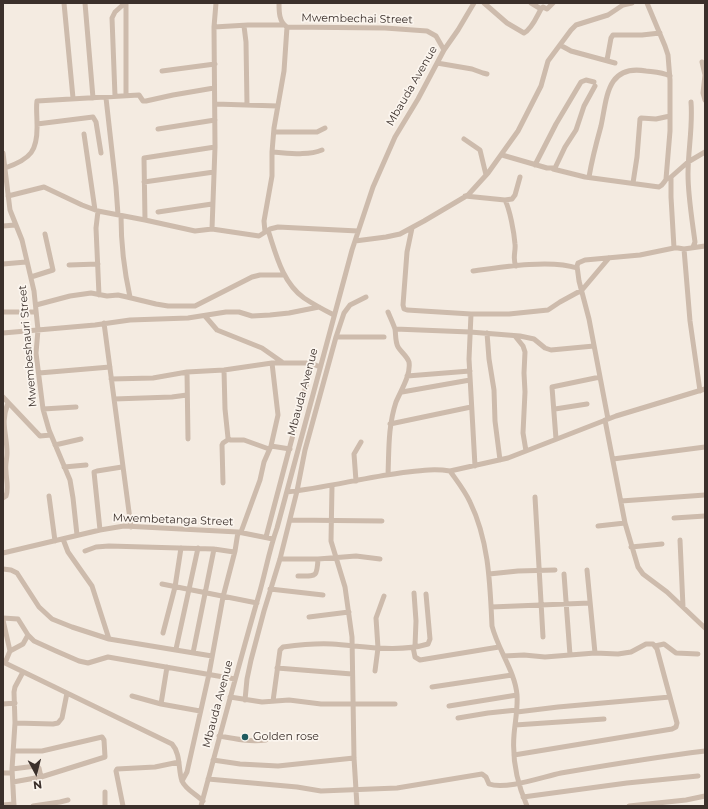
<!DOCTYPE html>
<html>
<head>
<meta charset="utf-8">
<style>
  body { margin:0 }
  #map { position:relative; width:708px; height:809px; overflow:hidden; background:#f4ebe1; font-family:Montserrat,sans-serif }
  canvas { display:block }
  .frame { position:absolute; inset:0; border:4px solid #3b302b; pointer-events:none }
  .north { position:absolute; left:16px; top:753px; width:40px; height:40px; -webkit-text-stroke:3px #fbf5ee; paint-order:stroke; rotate:173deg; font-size:11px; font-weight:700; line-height:16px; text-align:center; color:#3b302b }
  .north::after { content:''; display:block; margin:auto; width:14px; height:18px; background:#3b302b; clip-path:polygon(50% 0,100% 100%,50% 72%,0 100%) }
</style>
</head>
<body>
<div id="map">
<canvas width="708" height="809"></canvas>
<div class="frame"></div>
<div class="north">N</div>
</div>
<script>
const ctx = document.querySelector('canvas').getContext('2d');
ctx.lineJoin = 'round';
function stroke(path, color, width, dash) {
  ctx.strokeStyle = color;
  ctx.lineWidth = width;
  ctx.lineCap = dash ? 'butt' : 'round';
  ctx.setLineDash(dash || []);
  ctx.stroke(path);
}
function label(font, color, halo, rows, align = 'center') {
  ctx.font = font + ' Montserrat,sans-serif';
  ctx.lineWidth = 3.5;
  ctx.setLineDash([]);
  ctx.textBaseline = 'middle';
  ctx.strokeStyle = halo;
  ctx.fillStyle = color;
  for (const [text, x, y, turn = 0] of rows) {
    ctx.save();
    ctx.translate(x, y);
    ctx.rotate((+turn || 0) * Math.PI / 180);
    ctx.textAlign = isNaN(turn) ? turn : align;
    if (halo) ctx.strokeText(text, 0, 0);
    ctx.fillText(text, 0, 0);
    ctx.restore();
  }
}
stroke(new Path2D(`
  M64,3l9,95
  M85,3l8,95
  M279,3c0,9 0,19 8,24l98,1 42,3 9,5 8,14
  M484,3l23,20 17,10c8,-4 13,-17 17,-24l2,-2 4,2 6,-6
  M531,3l10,6
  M647,3l18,43 3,9 2,25v51l-4,48
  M244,26l2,16 1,63
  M214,27l34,-2h36
  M560,45l11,6 44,12
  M607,60l4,-22 2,-3h29l18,-2
  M702,62l3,13 -2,18 2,7
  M437,63l35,6 11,4 4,1
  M162,71l53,-7
  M126,95v-92
  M115,96l-3,-78 3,-6 10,-9
  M106,98l10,89 2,28
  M691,102c2,24 -3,48 -3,72 0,22 4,45 7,68l-2,5
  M215,104l63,2
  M37,124l56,-7 3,5 5,31
  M158,129l57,-9
  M274,132h43l8,-4
  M84,134l11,76
  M464,139l16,11 6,25
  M272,152c17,1 35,4 50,-2
  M3,153l7,57 12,30 12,51 4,39 -2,23 7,56 6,21 21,50 3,18 4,37
  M502,155l45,13h8l10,-21 11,-17 8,-24 11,-20
  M535,165l21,-41 25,-42 5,-2 8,2
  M5,168c26,-9 33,-17 32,-45 0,-7 -1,-16 0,-22l102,-6 4,6h3l27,-6 41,-7
  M553,169l32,8 74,10c5,-2 5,-7 9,-9
  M589,177c3,-18 7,-33 12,-51 6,-27 5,-62 45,-55 8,1 16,1 24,5
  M144,182l70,-10
  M633,183l4,-26 3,-38 1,-1 15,1 14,-3
  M8,196l36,-9 38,18 16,6 47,9 50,11 17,-2 47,7 11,-7 8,-2 80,4
  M465,196l40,4 7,-1 3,-4 5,-18
  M505,200c5,10 9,32 10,44 1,7 -3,15 1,22
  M98,211l-2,17 3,67
  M158,212l54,-8
  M121,216c0,27 3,54 9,81
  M145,220l-1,-62 71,-11
  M3,226l12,-1
  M412,228l-5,24 -4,53 1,4 3,1 64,4h38l39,-4 12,-8 22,-12 27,-32
  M212,229l3,-82 -1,-120 2,-24
  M268,230c8,24 14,52 36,68 9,6 20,12 30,17
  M265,232l-1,-11 8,-45v-24l2,-24 10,-57 3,-44
  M355,241l31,-4 14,-3 24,-13 44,-26 20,-22 30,-42 23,-45 7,-25 23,-31 5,-5 32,-10 15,-10 9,-2
  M674,248h4l6,1 21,-3
  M684,249l6,72 10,70
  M3,264l23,-2
  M69,265l29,-1
  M473,271c28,-4 78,-12 104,-3
  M31,277l22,-7 -8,-36
  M36,305l34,-9 21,-3 16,3 11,-1 9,2 29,7 12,2h27l57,-29 8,-2h24
  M3,312h33
  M388,312c2,5 5,11 7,17 1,6 0,12 3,18 3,5 9,9 11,15 2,13 -8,28 -13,40 -8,24 -7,48 -8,73
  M471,314l-2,45 6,107
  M205,316l12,14 45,18 20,14
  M104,323l27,204
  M395,329l75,3 50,4 14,3 11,9 6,2 43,-4
  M3,333l92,-8 35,-5 58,-2 38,-6h13l13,4 18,-1 19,-2 30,-6
  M487,333l2,26 5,31 1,31 5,39
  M515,336l8,10 2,6 -1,21 1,19 -2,41 3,18
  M336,337h48
  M224,370l1,39 3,29 2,2h14l25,9
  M187,372l1,67
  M39,373l71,-6
  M407,376l63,-5
  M111,379l42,-1 34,-6 37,-2 48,-7h34l7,1 7,3
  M402,392l68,-12
  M3,397l37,39 11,-1
  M114,399l58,-2 15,-2
  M43,409l33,-2
  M555,409l32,-5
  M608,419l-19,-100 -10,-38 -2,-15 1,-3 7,-3 55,-5 34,-7 -3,-51v-20l17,-15 17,-10
  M605,420l20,103 13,44 5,7 24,18 38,36
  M390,424l81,-17
  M556,439l-4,-52 48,-10
  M55,445l26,-6
  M271,446l19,3
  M613,459l92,-12
  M64,467l22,-2
  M450,471l58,-13 108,-42 89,-27
  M356,481l-2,-27 7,-12
  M223,483l-1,-38 1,-2 6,-4
  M332,486l-1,55 14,46 7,50 2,121 3,48
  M287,492c38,-4 75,-14 113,-19 17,-2 33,-5 50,-2 7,10 15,20 20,31 19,39 20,82 22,124 6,24 23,45 25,69 1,13 -2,27 -3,40 -2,25 3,48 13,71
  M49,496l6,45
  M535,497l8,140
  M3,498l3,-2c3,-8 0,-17 0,-25 -1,-7 1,-12 1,-18 0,-20 -7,-29 1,-50
  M621,501l84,-6
  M674,518l31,-2
  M290,520l92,1
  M598,526l27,-3
  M100,530l-6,-58 3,-1 25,-4
  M241,532l19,-52 4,-18 7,-16 7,-31 -6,-52
  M266,537l43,-163 4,-10
  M63,539l5,13 24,34 17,53
  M680,540l3,67
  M631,547l31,-3
  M85,551l11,-4 13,-1 105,3 20,3
  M3,553l97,-23 24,-4 114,6 35,7
  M280,559h38l38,-3 24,3
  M3,569l8,1 6,3 22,34 13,12 20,8 37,12 103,17
  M587,570l8,83
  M489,574l29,-3 37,-1
  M564,574l6,81
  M298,576c18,0 19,2 20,-17
  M162,584l95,19
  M270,589l53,6
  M414,593l2,28 -1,25
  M491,607l99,-4
  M309,617l40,-5
  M3,618l15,1 10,16 6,6 22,10 23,10 9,2 20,-6 127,22
  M3,620l7,31 -5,12
  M163,633l12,-46 6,-39
  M655,646l9,-2 12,9 22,1
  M413,647l2,10 5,3 79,-13
  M176,649l22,-101
  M10,651l13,-7 5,-9
  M193,653l21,-104
  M504,656l20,-1 21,2 50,-4 23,1 13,-2 15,-8h7l4,5 20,74 -1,4 -4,2 -158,26
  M3,662l169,82c9,10 6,26 10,37 4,9 14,13 21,20
  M277,668l75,6
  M375,671l3,-23 -2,-30 8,-22
  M432,687l80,-12
  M132,696l29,8 39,7
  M230,697l32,5 27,-2 32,4h74
  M245,700l2,-21 4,-19 13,-49 16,-52 17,-68 8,-41 31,-113 8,-24 6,-8 16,-8
  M273,701l7,-51 3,-3c15,-2 33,-4 49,-3 31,2 66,9 96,0l2,-5 -4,-45
  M3,704l12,-1
  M161,704l6,-37
  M449,706l68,-11
  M517,712l41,-5 112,-10
  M458,718l30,-5 29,-3
  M15,723l38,1 5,-1 4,-5 5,-25
  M515,725l89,-6
  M219,736c16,3 31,6 47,4
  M213,760l27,4 38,2 76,-8
  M12,769l24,-3 3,2 2,9
  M3,773h9
  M208,779l89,8 24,4 76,-3 85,-14 4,3 3,7c17,6 53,-7 72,-11 47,-8 96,-16 144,-22
  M182,781l5,-9 22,-98 14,-77 12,-46 3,-19
  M13,782l28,-5 64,-20 -1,-17 -2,-3 -60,14h-29
  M105,792v14
  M523,797l104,-14 71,-7
  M3,805l11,-1
  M14,806l-2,-37 3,-46 -1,-31 1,-5 8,-15
  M33,806l27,-4 8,-2
  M123,806l-7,-35 1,-2 38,-2 24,-5
  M201,806c19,-70 37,-139 57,-208 7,-23 11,-48 19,-70l75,-278 21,-63 22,-50 23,-38 26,-49 14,-20 16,-27
  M629,806l57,-6 19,-4`), '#cdbbac', 5);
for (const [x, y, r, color] of [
  [245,737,4,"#1f5a5e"]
]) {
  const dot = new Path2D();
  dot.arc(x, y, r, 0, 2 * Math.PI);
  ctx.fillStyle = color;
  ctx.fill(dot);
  stroke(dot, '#fbf5ee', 1.5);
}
label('11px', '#3b302b', '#fbf5ee', [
  ["Mwembechai Street",357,19,1],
  ["Mbauda Avenue",412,86,-60],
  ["Mwembeshauri Street",28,346,-95],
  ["Mbauda Avenue",303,392,-75],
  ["Mwembetanga Street",173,520,2],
  ["Mbauda Avenue",218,704,-75]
]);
label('11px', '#3b302b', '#fbf5ee', [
  ["Golden rose",253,737]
], 'left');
</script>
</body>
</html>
